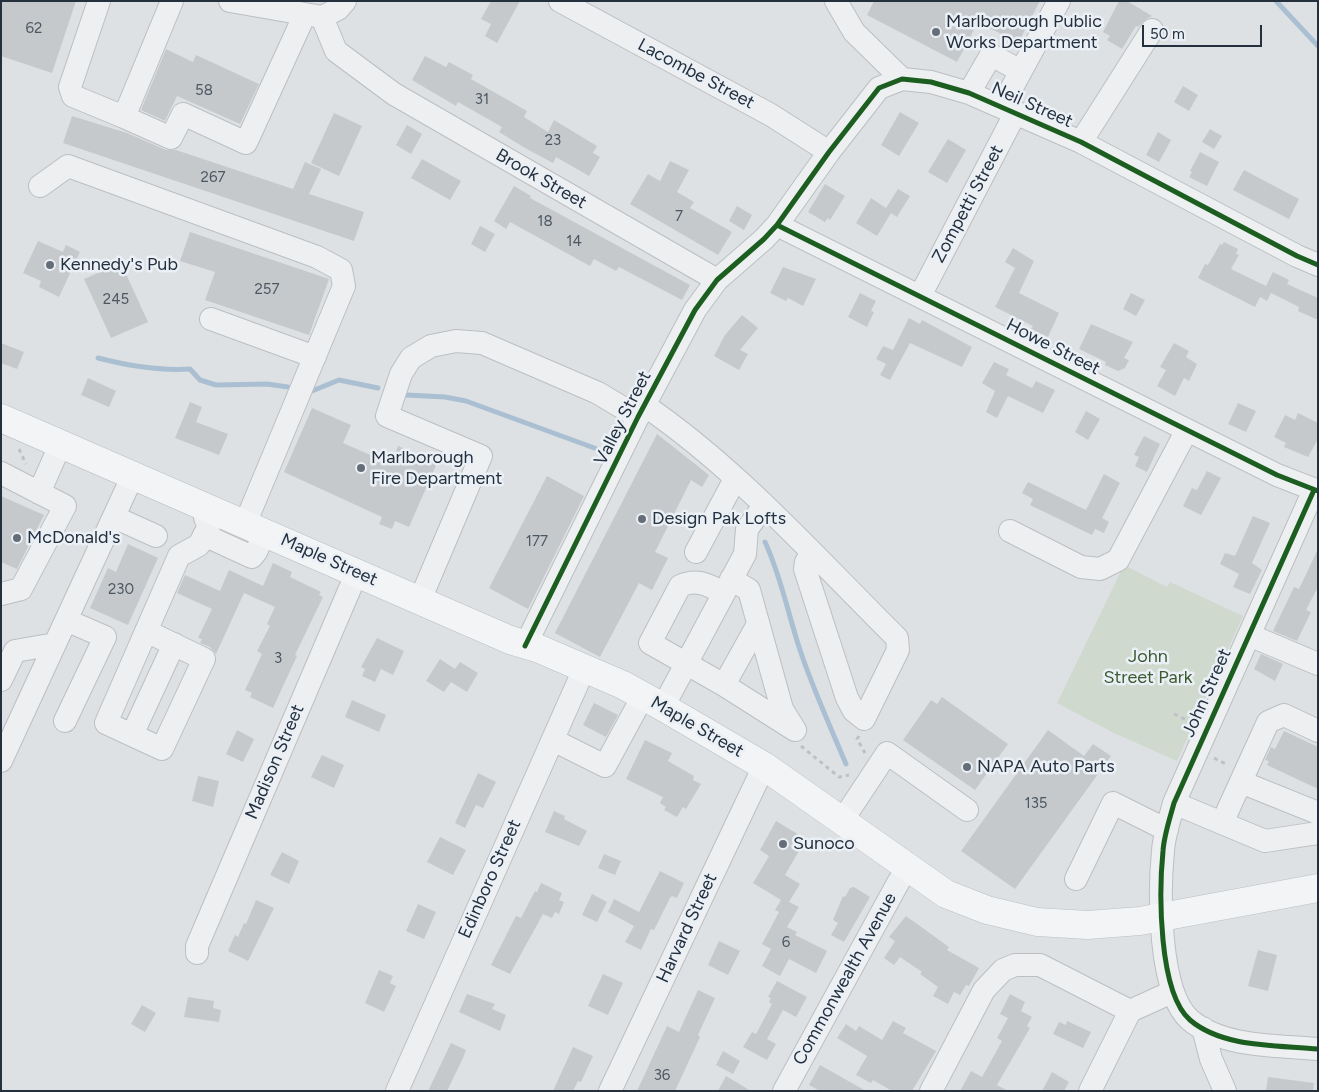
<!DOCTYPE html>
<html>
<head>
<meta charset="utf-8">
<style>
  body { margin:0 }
  #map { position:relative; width:1319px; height:1092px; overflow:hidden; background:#dee1e4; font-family:Figtree,sans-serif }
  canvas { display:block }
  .frame { position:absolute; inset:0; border:2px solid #24303e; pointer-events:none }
  .scale { position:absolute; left:1142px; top:25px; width:120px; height:22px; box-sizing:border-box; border:2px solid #24303e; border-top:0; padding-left:6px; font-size:15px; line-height:18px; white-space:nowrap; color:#24303e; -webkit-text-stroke:4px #eaf0f5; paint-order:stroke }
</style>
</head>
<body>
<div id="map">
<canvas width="1319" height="1092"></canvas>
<div class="frame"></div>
<div class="scale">50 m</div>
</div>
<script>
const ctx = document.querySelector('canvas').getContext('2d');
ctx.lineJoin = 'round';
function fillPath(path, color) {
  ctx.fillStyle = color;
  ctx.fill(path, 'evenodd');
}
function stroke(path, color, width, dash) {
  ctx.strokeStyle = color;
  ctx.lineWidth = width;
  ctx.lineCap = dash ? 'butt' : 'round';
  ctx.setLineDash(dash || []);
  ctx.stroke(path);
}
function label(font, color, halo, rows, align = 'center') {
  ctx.font = font + ' Figtree,sans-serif';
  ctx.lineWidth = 5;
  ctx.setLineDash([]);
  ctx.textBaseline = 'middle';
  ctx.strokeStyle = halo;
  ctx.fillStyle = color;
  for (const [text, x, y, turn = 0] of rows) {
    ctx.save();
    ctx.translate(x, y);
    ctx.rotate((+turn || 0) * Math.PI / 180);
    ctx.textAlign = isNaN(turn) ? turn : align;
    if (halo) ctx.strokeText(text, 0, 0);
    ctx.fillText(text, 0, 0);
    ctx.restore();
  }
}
fillPath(new Path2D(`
  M1124,565l43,22 3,-5 73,34 -66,145 -63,-28 -57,-30z`), '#cfd9ce');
stroke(new Path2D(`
  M1276,1l42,45
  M98,358c31,8 60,13 92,11l10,11 16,5 51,-1 21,3
  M312,391l27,-11 39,8
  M406,395l39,2 21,4 131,48
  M765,542c16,34 23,72 35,108 13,39 30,76 46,114`), '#aac0d2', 5);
fillPath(new Path2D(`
  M1,1h75l-24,72 -51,-17z
  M491,1h29l-23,42 -12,-7 6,-12 -10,-5z
  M874,1h166l-22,42 -40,-21 -21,40 -90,-47z
  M1119,1h8l25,15 -6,3 -8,8 -2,-1 -14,23 -15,-9 3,-4 -7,-4z
  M166,49l27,13 3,-7 63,29 -19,40 -63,-28 -12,25 -24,-11z
  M425,56l21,11 3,-5 24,13 -2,4 56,32 -3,6 24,15 6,-12 43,26 -4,7 7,4 -11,19 -33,-19 -3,6 -28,-15 -26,-16 3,-5 -44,-25 -2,4 -44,-26z
  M1183,86l15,9 -9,16 -15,-9z
  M900,112l19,11 -20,33 -18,-11z
  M334,113l28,13 -23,50 -28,-13z
  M72,116l55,17 39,17h10l117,39 12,-27 16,7 -12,25 55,18 -10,29 -291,-98z
  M407,125l15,9 -11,20 -15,-9z
  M1210,129l12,7 -8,13 -12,-7z
  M1158,132l13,8 -12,22 -13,-7z
  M948,139l18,11 -19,33 -19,-11z
  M1200,152l19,10 -12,24 -18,-9 3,-5 -2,-1z
  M422,159l39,22 -11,19 -39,-22z
  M670,161l19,9 -12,22 17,10 -4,6 42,24 -14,23 -88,-51 18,-30 12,7z
  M1244,170l55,29 -10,20 -56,-29z
  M825,184l20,12 -15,24 -2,-2 -3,4 -17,-10z
  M514,186l17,10 -1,2 160,87 -8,15 -63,-33 -3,4 -22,-12 -4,7 -80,-44 -4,7 -12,-8z
  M898,189l12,7 -13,21 -6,-4 -14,23 -21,-13 15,-25 15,10z
  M737,206l15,9 -8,15 -15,-9z
  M480,226l15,8 -10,18 -14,-8z
  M190,232l139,47 -20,56 -104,-35 10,-28 -35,-11z
  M38,241l25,11 3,-7 14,7 -21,45 -20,-10 2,-6 -18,-8z
  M1224,242l14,7 -2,5 3,1 -8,14 35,17 7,-14 16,8 -2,4 31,14v22l-20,-9 1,-4 -28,-14 -4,8 -7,-4 -5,10 -57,-29 7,-14 3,1 12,-21 2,1z
  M1013,248l21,13 -15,32 40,20 -11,24 -17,-8 2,-3 -38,-19 20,-39 -10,-6z
  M121,263l27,59 -37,16 -27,-59z
  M783,267l33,12 -13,27 -15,-8 -2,3 -16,-8z
  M860,293l16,8 -5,10 3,1 -7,15 -19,-10z
  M1131,293l14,7 -9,16 -13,-7z
  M742,315l16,13 -18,22 8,4 -9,16 -25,-14 11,-21z
  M909,318l11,6 2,-4 50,27 -10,20 -52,-24 -20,37 -10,-5 6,-11 -10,-5 7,-13 10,4z
  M1091,324l42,18 -9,16 5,2 -4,8 -7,3 -13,-6 1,-3 -27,-13z
  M1,343l23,9 -7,17 -16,-6z
  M1174,343l15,8 -3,6 11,7 -8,17 -5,-3 -9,18 -18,-10 9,-16 -6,-3z
  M994,362l15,7 -3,6 26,13 4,-7 19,9 -12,23 -35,-17 -11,22 -11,-6 9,-21 -13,-8z
  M88,378l28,13 -7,16 -28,-12z
  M190,402l12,5 -6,15 32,12 -9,21 -44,-17z
  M1238,403l18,8 -10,21 -18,-8z
  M312,408l39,17 -8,18 48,21 7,-18 39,17 -28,64 -14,-6 -3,8 -13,-5 3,-7 -98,-45z
  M1086,411l14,8 -12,21 -13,-8z
  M1298,413l20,10v16l-10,18 -24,-10 2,-4 -12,-6 11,-22 10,5z
  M657,434l52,41 -7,12 -11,-7 -36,72 13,6 -16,32 -13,-7 -39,74 -45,-24z
  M1144,436l16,8 -13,28 -12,-6 4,-9 -5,-2z
  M1207,471l14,7 -20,37 -18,-9 9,-18 5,2z
  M1104,474l16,9 -18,35 7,4 -5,11 -9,-4 -3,6 -62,-30 3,-6 -11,-6 6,-11 58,28z
  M547,476l37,20 -56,113 -39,-21z
  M1,496l43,19 -27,54 -16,-7z
  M1253,516l17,7 -18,40 10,7 -12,24 -17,-7 6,-13 -19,-10 5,-11 10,3z
  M128,544l30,14 -30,67 -38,-17 18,-40 8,4z
  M1318,549v38l-12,23 5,2 -14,29 -24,-10 21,-44 5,2z
  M273,563l19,9 -2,5 31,15 -2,3 4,2 -28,58 2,1 -24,52 -23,-11 2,-4 -7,-3 17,-36 -5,-3 13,-25 -3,-2 8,-17 -31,-14 -28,61 -6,-7 -10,-4 2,-4 -4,-1 14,-29 -35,-16 8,-18 35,16 9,-21 34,16z
  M377,638l27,13 -11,24 -12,-6 -6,13 -13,-6 3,-7 -4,-2z
  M1261,654l22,10 -8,17 -21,-12z
  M440,659l15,10 5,-7 18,11 -11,19 -16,-10 -7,10 -18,-11z
  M942,697l66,47 -33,46 -72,-50 28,-40 6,4z
  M352,700l34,15 -7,17 -34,-15z
  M594,703l24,12 -12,22 -23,-12z
  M237,730l17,9 -11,23 -17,-8z
  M1048,730l36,26 9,-12 18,12 -96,133 -54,-38z
  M1284,731l34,16v42l-51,-24 2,-4 -4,-1 6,-13 4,2z
  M645,740l27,13 -4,8 26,15 -1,4 8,4 -15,25 -3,-2 -6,10 -13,-7 2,-3 -6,-4 3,-6 -37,-18z
  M322,755l22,10 -10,23 -23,-11z
  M478,773l18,9 -13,26 -7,-3 -11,23 -10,-5z
  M198,776l21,5 -6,26 -21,-6z
  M554,811l11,5 -1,3 23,12 -8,15 -34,-14z
  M776,821l30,18 -21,36 15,9 -11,18 10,5 -12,20 10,5 -2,3 32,16 -11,22 -27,-14 -9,17 -18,-10 9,-17 -9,-5 17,-32 -4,-2 6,-10 -28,-17 16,-27 -9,-6z
  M440,837l26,13 -13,25 -26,-13z
  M282,852l17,9 -10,23 -19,-9z
  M604,854l17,7 -6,14 -17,-7z
  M660,871l24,12 -7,15 -5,-2 -2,2 -16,32 -3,-1 -10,21 -16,-8 9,-16 -26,-14 6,-13 25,13z
  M541,883l21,10 -3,7 5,2 -5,12 -4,-2 -3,6 -9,-4 -33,60 -19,-9 25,-49 5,2 14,-27 2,1z
  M854,887l16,10 -26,45 -13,-7 7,-12 -5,-3 10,-24 2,1 5,-9z
  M592,894l15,8 -10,20 -15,-7z
  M256,900l18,8 -26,53 -20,-10 7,-16 3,2 6,-14 2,1z
  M418,904l18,8 -12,27 -18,-8z
  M906,916l43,31 -2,3 32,18 -10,18 -3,-1 -6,10 -6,-3 -6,12 -15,-8 5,-9 -18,-13 2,-2 -22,-15 -6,8 -10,-7 11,-17 -6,-4z
  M719,941l21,10 -12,24 -20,-10z
  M1258,950l19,5 -9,36 -20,-5z
  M379,970l14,6 -3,7 6,3 -12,26 -19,-9z
  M603,974l20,9 -15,32 -20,-9z
  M777,981l30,16 -11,20 -13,-7 -16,29 9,5 -9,16 -24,-13 9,-15 4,2 16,-30 -3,-2 2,-4 -3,-1z
  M698,990l17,8 -17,37 2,2 -25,54h-38l30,-65 12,6z
  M467,994l28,10 -3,5 14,6 -6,16 -41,-19z
  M1010,994l15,8 -4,9 11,6 -5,9 3,2 -33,57 11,6h-48l11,-20 11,6 20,-36 -5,-3 11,-20 -8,-4z
  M188,997l26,4 -1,7 8,2 -2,12 -35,-5z
  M142,1005l14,8 -11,19 -14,-8z
  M893,1021l13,7 -3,5 33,18 -24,40h-20l-19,-11 -2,3 -15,-8 11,-19 -30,-18 9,-14 10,7 3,-5 23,14z
  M1067,1021l24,11 -8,16 -30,-14 6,-12 7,3z
  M451,1043l15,7 -3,8 -16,33h-19z
  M573,1047l20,9 -12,26 -3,-1 -5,10h-20z
  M723,1051l17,10 -7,13 -17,-9z
  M820,1065l46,26h-46l-11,-6z
  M1052,1072l17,10 -5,9h-22z
  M726,1076l25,15h-33z
  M1268,1077l46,6 -1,8h-47z`), '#c6c9cc');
const minor = new Path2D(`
  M99,1l-29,86 3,9 51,21
  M172,1l-48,116 47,21 12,-24 63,29 59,-129
  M230,1l92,16 16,-8 7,-8
  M560,1l211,114 58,37
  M836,1l18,31 48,47
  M322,17l14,34 58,43 323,186
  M969,93l22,-38 30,16
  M1002,106l57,-105
  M1081,142l71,-112
  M40,186l28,-20 249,91 24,13 3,16 -99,238
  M777,225l500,250 41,16
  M920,296l96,-184
  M211,319l104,38
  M644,405c94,64 172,153 253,233l1,12 -34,69 -10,-8 -7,-13 -42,-129 1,-7 6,-9
  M1,473l64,33 -44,83 -20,5
  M1314,490l-140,313c-4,15 -10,32 -11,48 -4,40 -5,141 27,169 33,28 87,25 128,29
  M39,493l22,-50
  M114,517l42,19
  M1010,531l71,36 19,2 18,-9 69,-130
  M204,535l48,22 4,-5 9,-20
  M696,552l39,-73
  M724,593c-16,-8 -27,-15 -44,-7l-30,57 74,42 71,45 -13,-21 -33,-119 -18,-11
  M420,600l61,-144 -94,-40 14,-42 10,-16 20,-12 25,-5 26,2 116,50 40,24
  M146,631l58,28 -42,90 -56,-26 73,-167 20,-11 10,-19 -4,-8
  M1249,635l69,29
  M525,646l113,-229 57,-107 22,-30 47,-41 13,-14 52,-73 50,-64 23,-9 29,3 38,11 112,49 216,114 21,9
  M1,680l14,-29 40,-7
  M724,685l34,-61
  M663,707l82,-153 2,-25 17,-23
  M65,721l40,-84 -39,-17
  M132,735l42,-91
  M553,740l52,26 38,-70
  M1,761l132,-286
  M1241,782l77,31
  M1174,803l91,38 53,-8
  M842,821l45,-68 80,57
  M1222,823l46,-101 16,-7 34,16
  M1076,879l37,-76 54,27
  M197,953v-7l160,-374
  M1203,1028l8,31 14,32
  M397,1091l187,-422
  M610,1091l154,-325
  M784,1091l115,-210 9,-12
  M931,1091l53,-101 19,-20 12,-5h25l90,46
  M1090,1091l40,-80 42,-19`);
const major = new Path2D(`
  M1,418l509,222 27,8 86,37 40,22 101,59 182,128 41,16 50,12 51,3 52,-4 178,-33`);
stroke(minor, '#bcbfc2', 24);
stroke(major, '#babec2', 29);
stroke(new Path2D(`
  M19,449l7,15
  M1174,714l17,8
  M859,736l-2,3 8,14
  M801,746l38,31 10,-2
  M1214,758l12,6`), '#bdc0c4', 3, [4, 4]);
stroke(minor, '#edeff1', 22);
stroke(major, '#f2f4f5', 28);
stroke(new Path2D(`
  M777,225l500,250 41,16
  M1314,490l-140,313c-4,15 -10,32 -11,48 -4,40 -5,141 27,169 33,28 87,25 128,29
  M525,646l113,-229 57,-107 22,-30 47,-41 13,-14 52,-73 50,-64 23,-9 29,3 38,11 112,49 216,114 21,9`), '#1b5e20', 5);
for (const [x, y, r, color] of [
  [936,32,5,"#656e78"],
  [50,265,5,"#656e78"],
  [361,468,5,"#656e78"],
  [642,519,5,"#656e78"],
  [17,538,5,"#656e78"],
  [967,767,5,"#656e78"],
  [783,844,5,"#656e78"]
]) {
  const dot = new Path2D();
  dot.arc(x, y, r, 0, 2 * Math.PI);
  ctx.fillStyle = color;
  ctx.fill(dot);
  stroke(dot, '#eaf0f5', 2);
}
label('15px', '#4d5762', null, [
  ["62",34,29],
  ["58",204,91],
  ["31",482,100],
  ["23",553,141],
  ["267",213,178],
  ["7",679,217],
  ["18",545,222],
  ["14",574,242],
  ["257",267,290],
  ["245",116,300],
  ["177",537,542],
  ["230",121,590],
  ["3",278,659],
  ["135",1036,804],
  ["6",786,943],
  ["36",662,1076]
]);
label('18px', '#24303e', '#eaf0f5', [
  ["Marlborough Public",946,22],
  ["Works Department",946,43],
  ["Kennedy's Pub",60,265],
  ["Marlborough",371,458],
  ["Fire Department",371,479],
  ["Design Pak Lofts",652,519],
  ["McDonald's",27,538],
  ["NAPA Auto Parts",977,767],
  ["Sunoco",793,844]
], 'left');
label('18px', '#24303e', '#eaf0f5', [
  ["Lacombe Street",696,74,28],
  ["Neil Street",1032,105,24],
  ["Brook Street",541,179,30],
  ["Zompetti Street",968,204,-62],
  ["Howe Street",1053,347,27],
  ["Valley Street",623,418,-63],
  ["Maple Street",329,560,24],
  ["John Street",1207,693,-66],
  ["Maple Street",697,727,30],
  ["Madison Street",275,762,-67],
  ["Edinboro Street",490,879,-66],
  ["Harvard Street",687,928,-65],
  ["Commonwealth Avenue",845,979,-61]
]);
label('18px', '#3c5b30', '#eaf0f5', [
  ["John",1148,657],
  ["Street Park",1148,678]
]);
</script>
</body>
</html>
